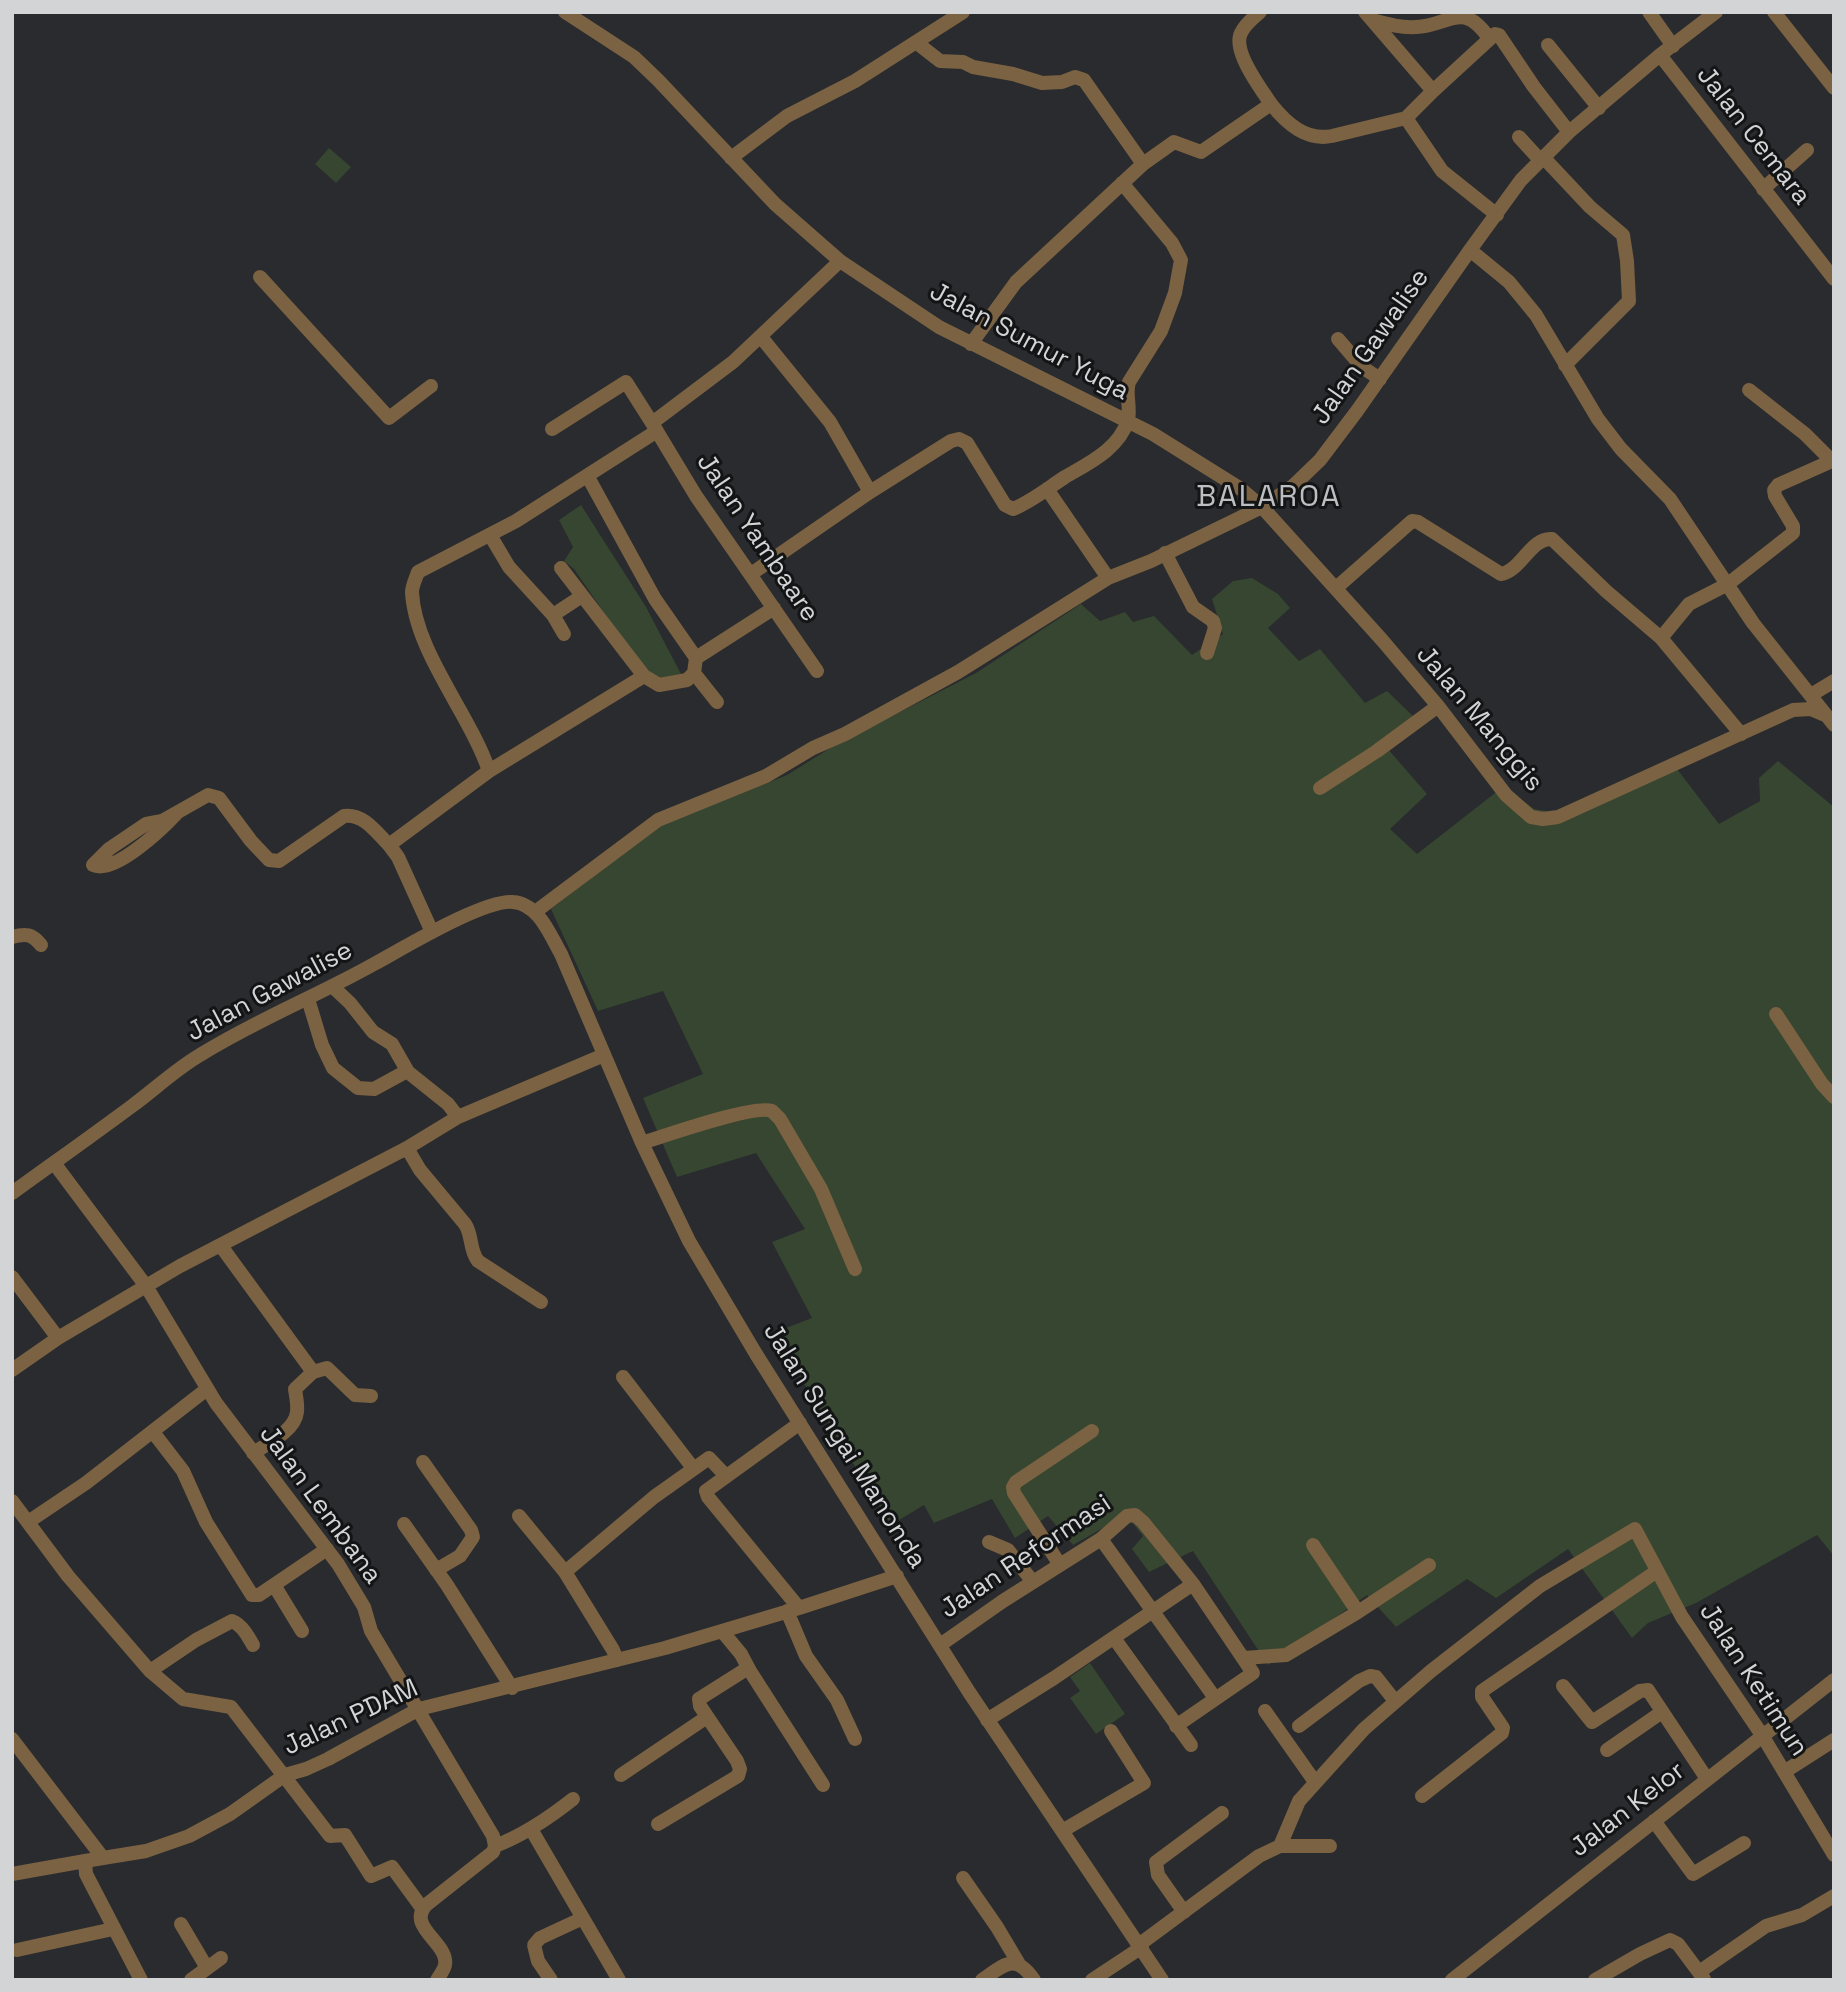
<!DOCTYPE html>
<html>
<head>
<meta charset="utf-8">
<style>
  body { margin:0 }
  #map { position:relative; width:1846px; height:1992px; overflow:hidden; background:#292b2e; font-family:"Space Grotesk",sans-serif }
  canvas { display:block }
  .frame { position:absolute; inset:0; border:14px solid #d2d4d5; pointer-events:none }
</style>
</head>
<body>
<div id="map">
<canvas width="1846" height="1992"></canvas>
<div class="frame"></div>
</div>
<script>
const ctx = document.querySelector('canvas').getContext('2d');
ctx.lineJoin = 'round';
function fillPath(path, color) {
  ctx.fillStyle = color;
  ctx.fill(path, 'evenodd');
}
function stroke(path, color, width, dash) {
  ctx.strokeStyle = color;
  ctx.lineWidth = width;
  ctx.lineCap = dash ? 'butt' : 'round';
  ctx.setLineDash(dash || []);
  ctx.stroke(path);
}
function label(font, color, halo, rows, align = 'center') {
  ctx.font = font + ' "Space Grotesk",sans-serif';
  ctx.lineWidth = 6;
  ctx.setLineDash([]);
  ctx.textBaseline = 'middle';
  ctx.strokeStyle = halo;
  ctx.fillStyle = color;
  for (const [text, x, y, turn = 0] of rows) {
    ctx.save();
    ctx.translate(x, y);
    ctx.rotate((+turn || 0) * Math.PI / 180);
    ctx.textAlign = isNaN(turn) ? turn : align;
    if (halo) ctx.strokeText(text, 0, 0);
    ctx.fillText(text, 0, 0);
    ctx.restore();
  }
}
fillPath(new Path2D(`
  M329,148l22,19 -15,16 -21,-19z
  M581,505l65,102 35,67 -26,5 -39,-49 -42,-61 -10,-8 9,-14 -14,-27z
  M1252,578l26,16 12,14 -22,20 31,33 21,-12 45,54 22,-12 26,25 -32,25 46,53 -37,35 27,25 87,-68 30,23 42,7 98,-51 45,59 41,-23 -1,-23 19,-17 56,46v749l-17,-21 -121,68 -48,20 -16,15 -64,-89 -72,49 -29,-19 -71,48 -29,-32 -99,70 -75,-114 -44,21 -17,-23 11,-13 -17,-21 -53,30 -25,-29 -33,22 -23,-39 -58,24 -10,-18 -33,20 -118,-192 39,-15 -40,-76 33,-13 -49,-76 -79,24 -34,-79 60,-24 -40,-83 -65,20 -47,-102 107,-82 129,-52 45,-28 144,-74 105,-69 19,17 25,-9 8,10 21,-6 38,39 31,-21 -11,-35 21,-18z
  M1090,1663l35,51 -29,20 -26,-36 10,-7 -10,-14z`), '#364630');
stroke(new Path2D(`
  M565,12l69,45 24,23 117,124 65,57 99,66 214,107 88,55 21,18 120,133 56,66 68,89 25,22 12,2 15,-2 235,-107 18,-1 14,6
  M1260,12c-7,6 -15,12 -19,21 -9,18 20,56 30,71
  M1365,12l68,79 62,-57 4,1 35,52 35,45
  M1649,12l24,34
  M1774,12l60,76
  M1372,20c15,4 29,8 44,7 35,-2 46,-27 73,11
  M917,43l23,18 23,1 10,5 40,7 29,9 20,-1 13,-5 9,3 59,84
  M1548,45l51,63
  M1660,55l174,224
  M1406,118l36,53 55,44
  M1519,137l21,23
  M1543,157l47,50 33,28 4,26 2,40 -64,64
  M731,158l56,-42 68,-35 108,-69
  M1763,189l44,-39
  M1470,250l39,32 27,33 62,104 23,30 49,50 83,124 81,102
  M260,277l129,141 42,-32
  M1338,339l24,28 18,12
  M971,344l45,-62 127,-118 31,-22 27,10 70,-48c16,20 35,37 61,32l74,-18 27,-27
  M1749,390l56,44 27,27
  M552,429l74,-47 26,41
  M1047,489l61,89
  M870,492l81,-51 8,-2 8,4 38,62 8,4c19,-8 35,-21 52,-32 24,-14 54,-28 63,-57 3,-13 -3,-26 1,-38l32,-51 14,-38 6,-33 -9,-17 -50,-60
  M490,535l19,32 44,48 11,19
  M1165,553l28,54 20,14 2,7 -8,25
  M561,568l83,108
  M751,574l119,-82 -40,-70 -69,-85
  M1336,588l76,-67 6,1 83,52c20,-3 30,-37 51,-35l54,52 55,47 80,96
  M553,615l29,-19
  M1661,638l28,-34 39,-20 65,-51v-7l-18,-30 -1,-6 4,-5 56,-25
  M696,658l78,-50
  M817,671l-121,-175 -44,-73 81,-61 107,-101
  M694,673l23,29
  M1811,695l23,-14
  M489,771c-19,-57 -74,-119 -77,-179 0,-6 4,-14 6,-20l98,-51 141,-90
  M1320,788l57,-37 61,-45
  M176,814c-14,15 -62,61 -83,51l16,-16 37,-25 16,-3 46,-26 11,3 32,43 18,19 10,1 65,-45c19,-3 32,16 45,29
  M535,912l123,-92 108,-44 47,-28 32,-14 113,-62 150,-94 43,-17 111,-54 31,-21 27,-26 37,-49 113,-161 51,-70 48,-48 91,-77 56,-43
  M432,932l-34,-75 -9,-12 100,-74 155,-95 15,9 28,-5 7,-7 2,-15 -41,-59 -67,-122
  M12,937c14,-4 20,-3 29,8
  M333,987l17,16 23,29 19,12 16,28 40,32 10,13
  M308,999l14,46 11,23 25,20 16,1 33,-18
  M1776,1014l46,70 12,13
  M642,1143c22,-7 113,-39 130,-32 1,1 7,7 8,8l41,70 34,80
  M407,1148l13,22 45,54c8,12 4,26 13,37l63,41
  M54,1163l92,123 70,117 122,161 26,43 7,24 122,205 2,10 -2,6 -67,53c-20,22 23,38 19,60 -1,5 -5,10 -8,15
  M12,1193c40,-29 81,-58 120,-87 23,-17 44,-37 68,-51 56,-35 117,-59 174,-91 28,-15 110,-65 139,-62 26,2 37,33 48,52l81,189 47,98 67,113 213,338 193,288
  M221,1246l92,126 -18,17c1,7 3,16 2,23 -2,19 -30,32 -44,41
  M12,1277l46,61 122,-72 227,-118 51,-31 146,-62
  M12,1370l46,-32
  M313,1372l14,-4 28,27 16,1
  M623,1377l70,91
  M153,1432l30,39 23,51 46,73h7l68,-46
  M423,1462l48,68 2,7 -13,19 -24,14
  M12,1501l56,75 82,95 33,28 48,8 99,129 15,-1 26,41 21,-9 30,41
  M519,1516l46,56
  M28,1522l58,-39 121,-94
  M404,1524l43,61 65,103
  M1101,1539l114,159
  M989,1542l19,8 25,32
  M1313,1545l45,67
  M1060,1565l-46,-72 -1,-6 3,-5 76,-51
  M274,1585l28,46
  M799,1608l-91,-111 -2,-6 94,-68
  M787,1611l19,45 31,44 18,39
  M722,1631l19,23 9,17 73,114
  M1114,1638l77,107
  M940,1645l63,-44 98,-62 26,-23 8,-1 8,7 50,62 60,89 -77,53
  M1244,1658l42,-3 72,-43 71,-47
  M617,1660l-4,-10 -48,-78 89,-75 55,-39 17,18
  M150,1671l46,-31 36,-19c10,4 16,15 21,24
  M1563,1686l29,36 48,-31 8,-1 59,89
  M1265,1711l50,71
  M987,1720l67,-42 139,-94
  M1299,1726l60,-45 11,-5 6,1 19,24
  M12,1739l91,119 43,-7 43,-15 41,-22 55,-39 21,-6 22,-10 91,-50 246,-61 134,-40 98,-32
  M1607,1750l55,-38
  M1784,1772l50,-32
  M621,1775l86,-58
  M1422,1796l80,-63 1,-5 -21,-31v-6l175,-120
  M1654,1821l39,53 51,-31
  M658,1824l80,-48 2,-7 -3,-8 -37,-55 -1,-7 49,-31
  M531,1829l88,151
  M1062,1831l82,-48 -33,-52
  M495,1846c29,-11 54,-28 78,-47
  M1280,1846l19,-45 65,-72 67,-58 109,-85 95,-57 47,88 80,118 72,120
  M103,1858l-18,3 1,13 55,106
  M12,1874l73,-13
  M963,1878l34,49 22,37
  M1184,1912l-26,-37 -2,-13 66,-49
  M181,1924l26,44
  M1140,1944l119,-88 21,-10h50
  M17,1950l96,-21
  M1699,1972l67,-46 36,-11 32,-19
  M191,1980l30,-22
  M551,1980l-13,-19 -4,-16 6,-7 43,-20
  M982,1980c22,-15 33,-28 52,0
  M1092,1980l50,-33
  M1452,1980l382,-300
  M1595,1980l45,-26 30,-14 8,4 26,35`), '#7a6242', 14);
label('26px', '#d2d4d5', '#131415', [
  ["Jalan Cemara",1753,136,52],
  ["Jalan Sumur Yuga",1029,342,28],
  ["Jalan Gawalise",1371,347,-55],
  ["Jalan Yambaare",757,538,56],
  ["Jalan Manggis",1479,719,50],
  ["Jalan Gawalise",270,992,-28],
  ["Jalan Sungai Manonda",844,1446,58],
  ["Jalan Lembana",320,1505,54],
  ["Jalan Reformasi",1026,1557,-34],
  ["Jalan Ketimun",1753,1680,57],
  ["Jalan PDAM",351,1718,-25],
  ["Jalan Kelor",1628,1810,-38]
]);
ctx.letterSpacing = '2px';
label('30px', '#bcbec2', '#131415', [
  ["BALAROA",1269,498]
]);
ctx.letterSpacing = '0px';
</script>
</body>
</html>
